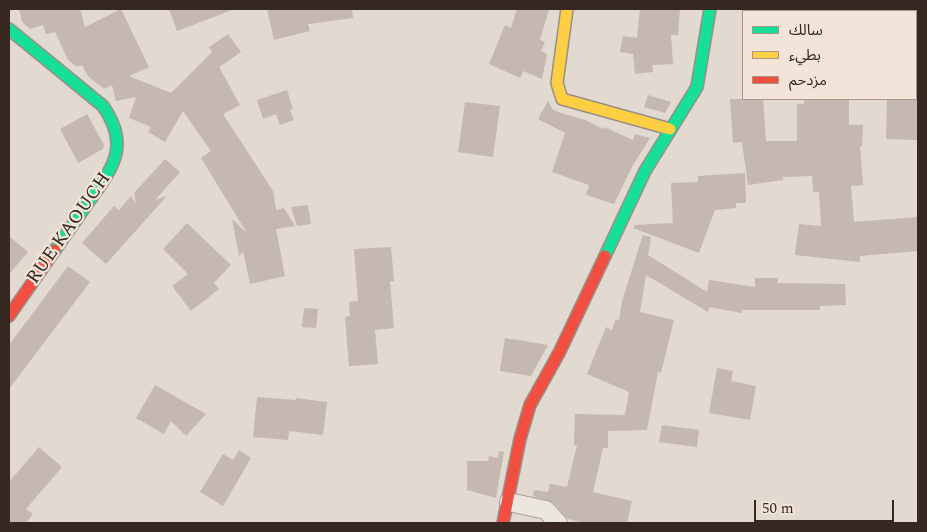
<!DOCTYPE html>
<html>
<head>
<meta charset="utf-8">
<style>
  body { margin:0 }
  #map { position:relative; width:927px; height:532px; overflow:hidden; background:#e2d9d0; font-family:Spectral,"Noto Sans Arabic",serif }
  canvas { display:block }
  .frame { position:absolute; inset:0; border:10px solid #362721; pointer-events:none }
  .legend { position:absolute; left:742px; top:10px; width:175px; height:90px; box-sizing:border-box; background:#f2e4d8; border:1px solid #a7988f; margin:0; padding:6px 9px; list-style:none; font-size:15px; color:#362721 }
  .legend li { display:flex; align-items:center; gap:10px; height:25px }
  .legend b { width:25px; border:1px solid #a7988f }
  .scale { position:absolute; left:754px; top:500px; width:140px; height:22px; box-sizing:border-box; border:2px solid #362721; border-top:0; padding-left:6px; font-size:15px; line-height:18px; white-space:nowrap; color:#362721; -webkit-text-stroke:4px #f2e4d8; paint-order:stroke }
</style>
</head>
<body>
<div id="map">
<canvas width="927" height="532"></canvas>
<div class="frame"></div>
<ul class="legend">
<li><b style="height:6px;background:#16e098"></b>سالك</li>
<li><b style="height:6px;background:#ffcf43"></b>بطيء</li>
<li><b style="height:6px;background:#f24e42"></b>مزدحم</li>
</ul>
<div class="scale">50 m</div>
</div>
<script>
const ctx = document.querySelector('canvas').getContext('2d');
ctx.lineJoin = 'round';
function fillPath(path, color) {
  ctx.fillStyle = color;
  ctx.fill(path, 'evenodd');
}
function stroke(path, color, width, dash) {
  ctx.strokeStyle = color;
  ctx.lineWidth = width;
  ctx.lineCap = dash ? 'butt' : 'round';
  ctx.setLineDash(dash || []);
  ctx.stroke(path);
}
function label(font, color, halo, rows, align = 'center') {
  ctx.font = font + ' Spectral,serif';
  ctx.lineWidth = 4.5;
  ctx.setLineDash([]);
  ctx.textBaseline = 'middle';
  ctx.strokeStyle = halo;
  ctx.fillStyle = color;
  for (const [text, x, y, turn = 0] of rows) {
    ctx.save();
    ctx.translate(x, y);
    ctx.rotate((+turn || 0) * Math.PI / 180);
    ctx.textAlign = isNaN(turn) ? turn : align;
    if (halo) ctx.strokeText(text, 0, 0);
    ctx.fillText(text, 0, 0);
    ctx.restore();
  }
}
fillPath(new Path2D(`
  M19,9h61l5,18 36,-18 28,58 -20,9 42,17 41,-41 -3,-5 19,-13 13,18 -22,15 21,38 -17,9 50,77 3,19 8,-2 11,18 -19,3 9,47 -35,8 -7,-33 -4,5 -7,-37 15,14 -46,-75 10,-7 -28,-40 -18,31 -17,-10 3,-5 -22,-9 7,-21 -20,4 -4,-16 -8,4 -16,-13 -6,-11 -5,2 -9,-7 -13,-28 -9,2 -3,-9 -13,4 -8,-7z
  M169,9h63v1l-55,21z
  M267,9h85l1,9 -45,6 2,7 -36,9z
  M517,9h32l-9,31 5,2 -4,9 6,3 -5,25 -19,-8 -3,7 -31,-14 16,-39 6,3z
  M640,9h40l-2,26h-7l2,29 -21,1 1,7 -18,2 -2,-20 -13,-2 3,-16 14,2z
  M287,90l6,19 -3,1 4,10 -14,5 -4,-11 -13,5 -6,-19z
  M648,95l23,7 -6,11 -21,-6z
  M730,99h33l3,42h31v-37h7v-5h45v26h14l-1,22 -2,-1 3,39 -12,1 3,36 64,-5v34l-58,5v6l-65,-7 4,-31 22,2 -2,-34h-6l-1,-16 -29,1v3l-35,5 -6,-43 -9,1z
  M887,99h31v41l-32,-1z
  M548,101l4,8 6,3 27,8 18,9 1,-2 29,13 2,-6 15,4 -17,27 -19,39 -28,-9 3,-10 -37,-13 13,-39 -27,-14z
  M465,102l35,4 -7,51 -35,-5z
  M87,114l17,31 -1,4 -25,14 -18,-34z
  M165,159l15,13 -25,28 12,-4 -61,68 -24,-21 32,-37 5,4 12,-14 5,8 -2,-11z
  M745,173l1,30h-10v5l-21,2 -16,43 -66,-25 2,-3 38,-2 -2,-40 27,-1v-6z
  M308,205l3,19 -14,2 -6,-19z
  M187,223l44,42 -17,18 5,6 -28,22 -19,-25 16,-12 -25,-25z
  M643,235l8,2 -3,18 59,37 2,-12 46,7v-9h23v5l67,1 1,21 -26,1v4h-78v3l-33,-6 -1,5 -62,-37 -6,37 34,8 -13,53 -3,-1 -11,58 -39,1v17h-5l-10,44 39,9 -5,22h-43l-16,-4 -15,-17 -20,-6 1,-6 14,2 2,-8 17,3 10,-42h-3l1,-31 50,1 4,-23 -42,-18 19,-47 6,3 4,-11 3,2 3,-20z
  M9,236l19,16 -19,22z
  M391,247l3,34h-4l4,47 -19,2 3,34 -29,2 -4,-49 5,-1 -1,-14 9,-1 -4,-52z
  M68,266l22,16 -81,107v-44z
  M304,308l14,1 -2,19 -14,-1z
  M505,338l43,7 -17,31 -31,-5z
  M717,368l16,3 -2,10 25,5 -6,34 -41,-7z
  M155,385l51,29 -20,22 -15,-15 -7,13 -28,-16z
  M257,397l39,3v-2l31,4 -4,33 -34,-4 -1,9 -35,-3z
  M662,425l37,5 -2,17 -38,-5z
  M39,447l23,20 -36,42 7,5 -7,9h-17v-41z
  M239,450l12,8 -28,48 -23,-14 23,-38 10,6z
  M499,451l5,1 -8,46 -29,-8v-29h21l1,-5 9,2z`), '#c5b7b1');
const street = new Path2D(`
  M851,9v2
  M509,502l37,8 12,13`);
const fast = new Path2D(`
  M9,29l94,77c27,39 11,60 -13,94 -12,17 -23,33 -35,50
  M605,256l40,-85 52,-84 13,-78`);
const slow = new Path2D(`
  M567,9l-10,74 5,16 108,30`);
const jam = new Path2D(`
  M9,316l46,-66
  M503,523l17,-84 10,-34 29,-52 46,-97`);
stroke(street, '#a89f99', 20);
stroke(fast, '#988f88', 14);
stroke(slow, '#988f88', 14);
stroke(jam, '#988f88', 14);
stroke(street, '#ebe6e0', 18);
stroke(fast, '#16e098', 11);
stroke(slow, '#ffcf43', 11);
stroke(jam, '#f24e42', 11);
label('19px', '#362721', '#f2e4d8', [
  ["RUE KAOUCH",70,229,-55]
]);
</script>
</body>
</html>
